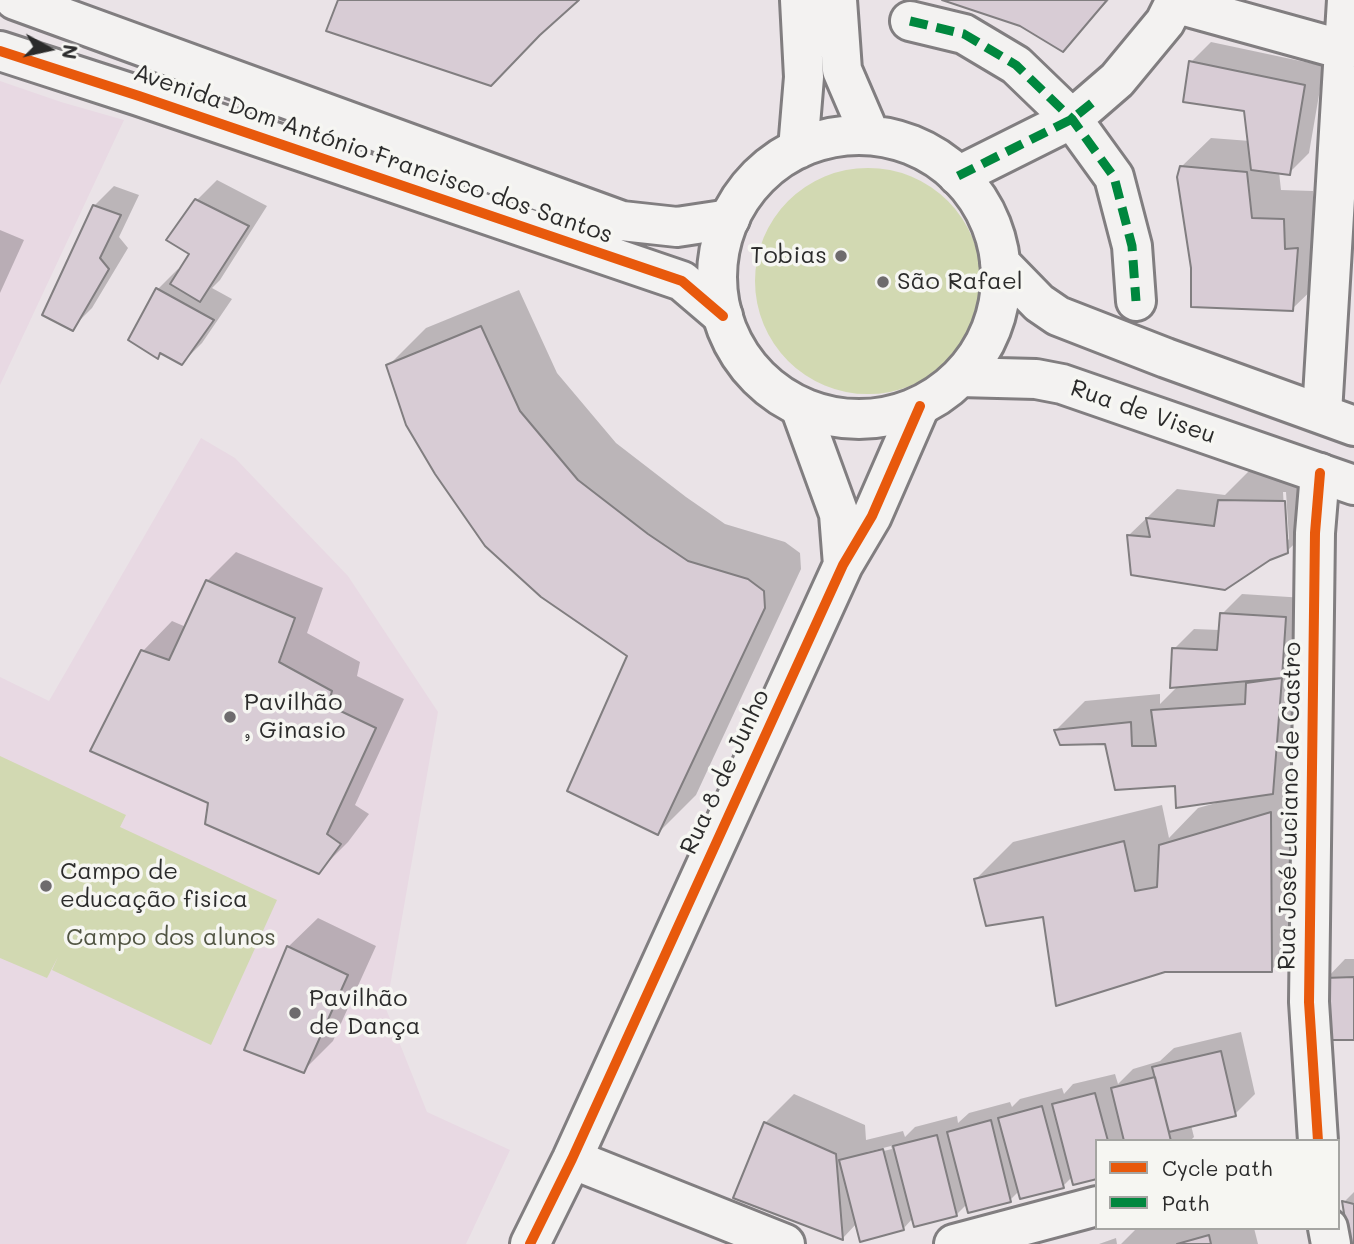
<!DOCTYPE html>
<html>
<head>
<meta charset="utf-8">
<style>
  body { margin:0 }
  #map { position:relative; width:1354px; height:1244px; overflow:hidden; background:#eae3e7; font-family:Mali,sans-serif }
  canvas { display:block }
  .legend { position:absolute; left:1095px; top:1139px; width:245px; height:91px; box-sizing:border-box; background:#f6f6f2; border:2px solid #a5a5a2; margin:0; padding:9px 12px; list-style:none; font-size:21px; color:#2b2b2b }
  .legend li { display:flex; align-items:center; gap:14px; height:35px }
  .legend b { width:35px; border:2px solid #a5a5a2 }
  .north { position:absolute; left:14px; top:14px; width:70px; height:70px; -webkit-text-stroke:5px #f6f6f2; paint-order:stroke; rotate:98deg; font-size:19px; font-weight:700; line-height:28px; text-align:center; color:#2b2b2b }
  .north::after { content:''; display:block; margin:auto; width:24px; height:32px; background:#2b2b2b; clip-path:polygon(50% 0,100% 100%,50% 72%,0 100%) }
</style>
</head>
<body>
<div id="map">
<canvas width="1354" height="1244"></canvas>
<ul class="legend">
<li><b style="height:9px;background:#e8590c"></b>Cycle path</li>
<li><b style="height:9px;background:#00873e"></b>Path</li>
</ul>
<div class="north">N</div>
</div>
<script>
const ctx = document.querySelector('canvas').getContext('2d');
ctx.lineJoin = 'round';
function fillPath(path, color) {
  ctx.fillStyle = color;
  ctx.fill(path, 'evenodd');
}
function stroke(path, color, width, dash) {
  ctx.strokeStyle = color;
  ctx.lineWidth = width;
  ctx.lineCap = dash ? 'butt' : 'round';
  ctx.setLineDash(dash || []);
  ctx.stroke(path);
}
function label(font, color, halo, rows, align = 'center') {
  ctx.font = font + ' Mali,sans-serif';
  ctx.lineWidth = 7;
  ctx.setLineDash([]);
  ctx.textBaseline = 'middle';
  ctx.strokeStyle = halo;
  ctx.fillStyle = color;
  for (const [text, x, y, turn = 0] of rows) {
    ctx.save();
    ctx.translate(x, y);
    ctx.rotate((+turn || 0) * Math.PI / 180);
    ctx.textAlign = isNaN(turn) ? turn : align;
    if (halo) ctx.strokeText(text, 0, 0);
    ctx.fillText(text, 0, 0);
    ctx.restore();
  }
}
fillPath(new Path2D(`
  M0,81l61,21 63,18 -124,265z
  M201,438l34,20 113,118 90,136 -52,297 41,103 83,38 -44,94h-466v-567l49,24z`), '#e8d9e3');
fillPath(new Path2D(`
  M755 281a113 113 0 1 1 226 0a113 113 0 1 1-226 0Z
  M0,756l126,59 -6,12 157,73 -66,145 -159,-75 6,-13 -11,21 -47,-20z`), '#d2d9b2');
fillPath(new Path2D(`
  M948,0h161l-47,50 -41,-26z
  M1211,42l113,24 -15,87 -20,20 -10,-1 2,18 32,1v29h13l-4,60 -30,29 -100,-41 -11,-101 30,-29 39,3 -4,-32 -55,-47z
  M217,180l50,26 -47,74 -8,8 20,11 -30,44 -20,20 -20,-11 -4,4v-67l20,-20 2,2 11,-17 6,-54z
  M114,186l25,9 -20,42 9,11 -36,60 -20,20 22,-122z
  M0,230l24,10 -24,53z
  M519,290l38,83 59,70 70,54 39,27 60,18 15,11 1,16 -105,226 -38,38 -29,-177 -241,-290 38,-38z
  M1249,471l65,1 3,50 -30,29 -158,-16 48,-46 48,6zM1283,492h3l3,47 -3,3z
  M236,552l87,36 -16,45 53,29 -3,14 47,23 -49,106 14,9 -21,28 -30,30 -108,-70 -67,-151 29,-30 14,6 21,-46z
  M1242,594l63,4 -3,165 -21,20 27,-8 1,158 -38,37 -227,-55 -68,-36 37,-37 149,-37 7,33 29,-30 18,-5v-3l-39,-16 -71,-42 -50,-12 29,-29 75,-7v10l18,-18 -4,-37 20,-20 26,1 2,-16z
  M318,918l58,28 -43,95 -30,30 -15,-124z
  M1345,959h9v79l-28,-59z
  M1241,1032l14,62 -20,20 -44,11 3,12 -4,4h-93l-25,36 -9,9 -44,5 -9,9 -43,4 -10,10 -44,4 -10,11 -46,-6 -14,15 -78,-115 29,-29 71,31 1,15 37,-9 2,6 10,-10 42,-11 1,7 11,-10 41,-11 2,5 8,-8 42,-11 2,6 9,-10 42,-10 3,10 15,-15 27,-8 14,-13zM891,1146l1,3 -25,6v-3z
  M1354,1192v52h-3l-7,-42z
  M1142,1228h112l4,16h-137l14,-14z
  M1116,1238l1,6h-18z`), '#0003');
const building = new Path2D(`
  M338,0h241l-39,35 -49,51 -165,-55z
  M942,0h165l-44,52 -43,-26z
  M1189,61l116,24 -15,90 -39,-5 -7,-59 -61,-9z
  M1180,166l67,6 5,46 32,1 1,30 13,-1 -5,63 -102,-4v-39l-14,-91z
  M195,199l54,27 -49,76 -30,-18 19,-30 -23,-14z
  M93,205l28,10 -21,43 9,11 -36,62 -31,-16z
  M156,288l58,32 -32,45 -22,-12 -2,6 -30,-19z
  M481,326l39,85 58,69 70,54 40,27 60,18 16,12 1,17 -107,227 -91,-44 60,-135 -86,-59 -56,-51 -50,-72 -29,-49 -20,-60z
  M1218,500l67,1 3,52 -18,7 -45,30 -94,-15 -4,-40 23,2 -4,-19 68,8z
  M206,580l89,38 -16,44 53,29 -4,14 48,23 -49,106 14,10 -22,30 -114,-50 3,-21 -118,-52 51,-101 28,10z
  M1220,613l66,4 -4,61 -112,10 2,-40 45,2z
  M1282,678l-9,116 -97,14 -1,-22 -60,4 -10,-46 -45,1 -6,-15 77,-8 1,24h24l-5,-36 94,-6 1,-21z
  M1271,812l1,160h-107l-109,34 -13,-89 -57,9 -12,-47 150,-38 11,50 22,-4 2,-42z
  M287,946l61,29 -44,98 -60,-23z
  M1354,977v63h-25l-5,-62z
  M1221,1051l15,65 -67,16 -17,-65z
  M1155,1077l16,64h-47l-13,-53z
  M1095,1093l13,48h-11v38l-24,6 -21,-81z
  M1042,1106l22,82 -44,11 -22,-81z
  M991,1120l20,82 -43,11 -21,-81z
  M764,1122l72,32 7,86 -110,-42z
  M937,1135l20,81 -43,11 -21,-81z
  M883,1149l21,81 -44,12 -21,-82z
  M1342,1201l12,3v40h-5z
  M1209,1235l2,9h-34z`);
fillPath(building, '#d8ccd5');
stroke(building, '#817e80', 2);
const street = new Path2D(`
  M15,0l607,221 55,6 53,-8
  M1174,3l170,47
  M910,21l54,13 52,31 56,54 42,58 18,69 4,55
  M0,51l139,45 543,185 41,35
  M958,176l114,-57 45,-39 48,-58 11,-22
  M800,407l39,107 4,51
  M1322,413l25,-413
  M1318,1141l-9,-139 6,-469 5,-60
  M572,1159l213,85
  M1328,1228l3,16
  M530,1244l42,-85 271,-594 29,-49 48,-110
  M954,1244l143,-38`);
const secondary = new Path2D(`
  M837,0l5,70 28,65
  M717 277a142 142 0 1 1 284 0a142 142 0 1 1-284 0Z
  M798,149l6,-72 -4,-77
  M1000,263l39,40 19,13 108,42 188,68
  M960,377l76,2 26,5 292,101`);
stroke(street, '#817e80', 44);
stroke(secondary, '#817e80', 44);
stroke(street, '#f3f2f1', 38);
stroke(secondary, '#f3f2f1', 38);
stroke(new Path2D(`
  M910,21l54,13 52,31 56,54 42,58 18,69 4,55
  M958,176l114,-57 21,-17`), '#00873e', 9, [18, 9]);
stroke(new Path2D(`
  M0,51l139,45 543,185 41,35
  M1318,1141l-9,-139 6,-469 5,-60
  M530,1244l42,-85 271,-594 29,-49 48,-110`), '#e8590c', 10);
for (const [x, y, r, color] of [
  [841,256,7,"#6e6b6d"],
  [883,282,7,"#6e6b6d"],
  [230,717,7,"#6e6b6d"],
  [46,886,7,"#6e6b6d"],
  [295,1013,7,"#6e6b6d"]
]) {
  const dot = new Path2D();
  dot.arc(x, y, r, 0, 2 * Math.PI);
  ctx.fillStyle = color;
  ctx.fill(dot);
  stroke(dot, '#f6f6f2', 2.5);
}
label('24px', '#2b2b2b', '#f6f6f2', [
  ["Avenida Dom António Francisco dos Santos",373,154,19],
  ["Rua de Viseu",1143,412,19],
  ["Rua 8 de Junho",725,772,-65],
  ["Rua José Luciano de Castro",1290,806,-89]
]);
label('24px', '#2b2b2b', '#f6f6f2', [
  ["Tobias",827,256,"right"],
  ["São Rafael",897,282],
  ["Pavilhão",244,703],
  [", Ginasio",244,731],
  ["Campo de",60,872],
  ["educação fisica",60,900],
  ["Pavilhão",309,999],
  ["de Dança",309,1027]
], 'left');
label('24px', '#505442', '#f6f6f2', [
  ["Campo dos alunos",171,938]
]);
</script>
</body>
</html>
